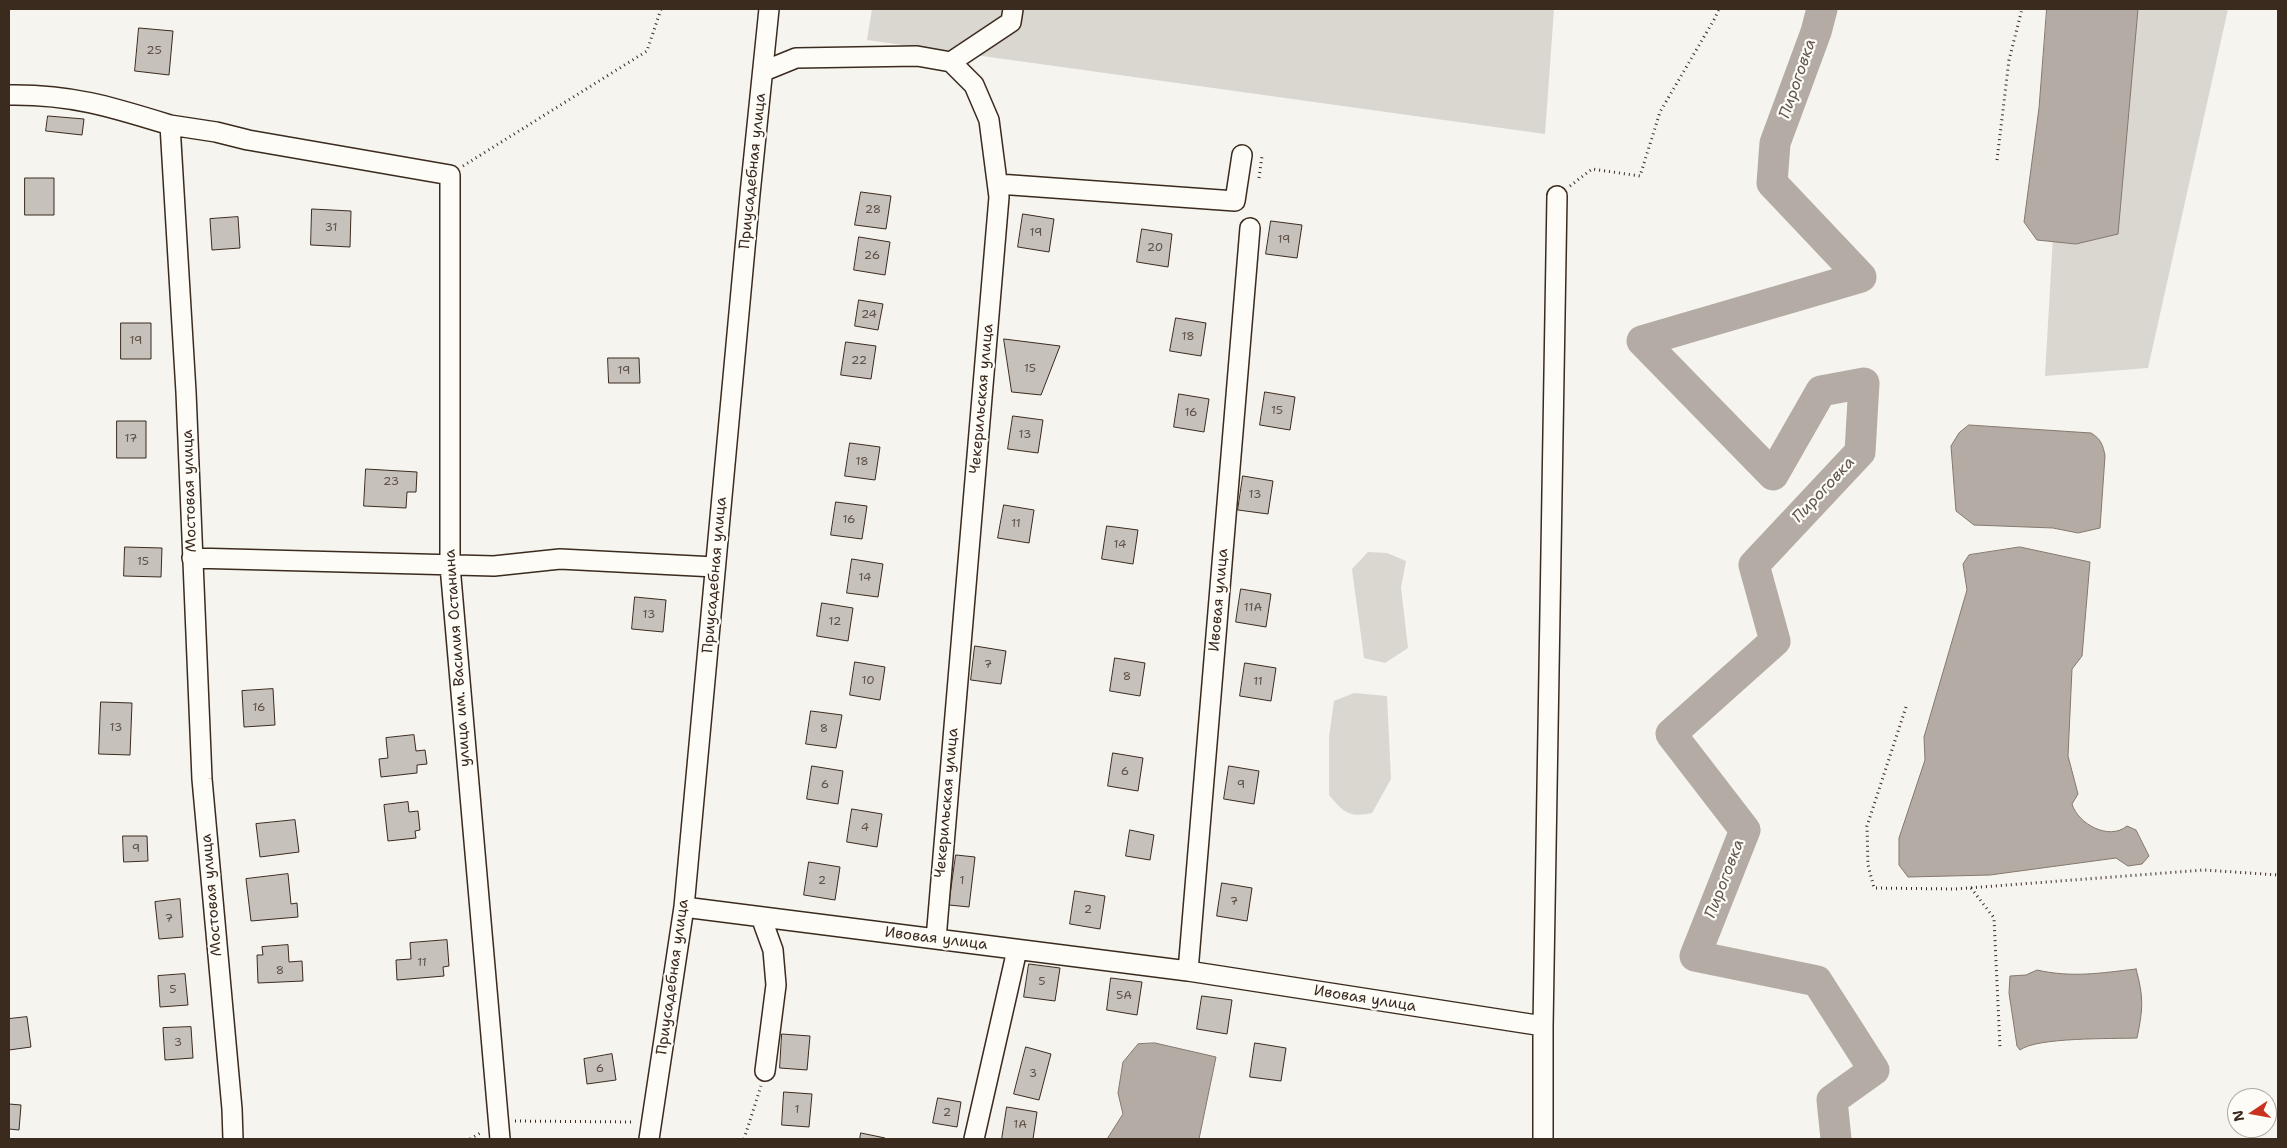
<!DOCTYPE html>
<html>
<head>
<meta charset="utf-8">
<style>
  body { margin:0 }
  #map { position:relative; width:2287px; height:1148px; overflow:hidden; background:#f5f4ee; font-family:"Shantell Sans",sans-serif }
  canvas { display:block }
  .frame { position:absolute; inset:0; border:10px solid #3b2a1e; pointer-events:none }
  .north { position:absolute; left:2227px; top:1088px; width:50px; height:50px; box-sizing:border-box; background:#fdfcf7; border:1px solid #afa8a0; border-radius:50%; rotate:258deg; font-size:14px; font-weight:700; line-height:20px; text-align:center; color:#3b2a1e }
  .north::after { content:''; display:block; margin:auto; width:18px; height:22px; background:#c8321e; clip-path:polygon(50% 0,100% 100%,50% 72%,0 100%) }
</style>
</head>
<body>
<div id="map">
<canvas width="2287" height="1148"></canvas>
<div class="frame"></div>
<div class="north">N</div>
</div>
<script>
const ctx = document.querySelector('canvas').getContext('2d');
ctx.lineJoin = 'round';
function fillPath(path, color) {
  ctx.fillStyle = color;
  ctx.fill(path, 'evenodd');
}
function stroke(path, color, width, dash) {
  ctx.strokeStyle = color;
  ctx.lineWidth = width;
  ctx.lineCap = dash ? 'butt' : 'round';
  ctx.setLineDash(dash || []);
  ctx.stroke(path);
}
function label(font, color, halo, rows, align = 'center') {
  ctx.font = font + ' "Shantell Sans",sans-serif';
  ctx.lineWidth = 4.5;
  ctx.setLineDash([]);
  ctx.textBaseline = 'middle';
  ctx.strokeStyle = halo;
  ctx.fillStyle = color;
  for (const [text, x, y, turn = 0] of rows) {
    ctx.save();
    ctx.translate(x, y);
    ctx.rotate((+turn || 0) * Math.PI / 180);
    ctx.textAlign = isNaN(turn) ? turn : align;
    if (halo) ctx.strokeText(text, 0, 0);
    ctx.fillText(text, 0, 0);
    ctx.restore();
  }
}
fillPath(new Path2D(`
  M872,9h682l-9,125 -678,-94z
  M2066,9h162l-80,359 -103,8z
  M1368,552l19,1 19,8 -5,27 7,60 -23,15 -21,-5 -12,-89z
  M1354,693l33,3 4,83 -19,34c-23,5 -29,-1 -43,-18v-58l5,-36z`), '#dad6d0');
const water = new Path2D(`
  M2047,9h91l-20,225 -42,10 -39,-4 -13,-18 15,-114z
  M1969,425l122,8c10,6 12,12 14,23l-5,72 -22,5 -25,-5 -79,-3 -18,-14 -5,-65 8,-13z
  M2020,547l70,15 -8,94 -10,13 -4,87 10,38 -6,10c6,20 37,37 55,22l9,4 13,26 -7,8 -14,2 -12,-8 -126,17 -82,2 -9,-12v-27l26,-78 -1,-23 43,-147 -4,-26 6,-9z
  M2136,969c8,29 7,40 1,69 -25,1 -100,-1 -117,12l-3,-4 -8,-53 1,-17 16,-1 11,-5c35,8 64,3 99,-1z
  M1155,1043l61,14 -17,82h-92l16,-25 -5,-21 5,-31 15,-18z`);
fillPath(water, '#b4aca4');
stroke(water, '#84786e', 1);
stroke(new Path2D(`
  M1822,9l-6,23 -41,111 -3,40 89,94 -219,64 131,134 48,-84 43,-8 -4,69 -106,113 21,76 -104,93 74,96 -50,126 122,25 57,89 -42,30 4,39`), '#b4aca4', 31);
const building = new Path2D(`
  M139,28l34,3 -4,44 -34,-4z
  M48,116l36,3 -2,16 -36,-4z
  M25,178h29v37h-29z
  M861,192l30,4 -5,33 -31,-4z
  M312,209l39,2 -1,36 -39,-2z
  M1023,214l31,5 -5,33 -31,-5z
  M238,217l2,31 -28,2 -2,-31z
  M1271,221l31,4 -5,33 -31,-4z
  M1142,229l30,5 -4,33 -31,-5z
  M859,237l31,5 -5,33 -31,-5z
  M859,300l24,4 -5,26 -23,-4z
  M1176,318l30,5 -5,33 -31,-5z
  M121,323h30v36h-30z
  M1004,339l56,7 -19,49 -29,-3z
  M846,342l30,4 -5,33 -30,-4z
  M608,358h31l1,25h-31z
  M1265,392l30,5 -5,33 -30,-5z
  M1179,394l30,5 -5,33 -30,-5z
  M1013,416l30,4 -5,33 -30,-4z
  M117,421h29v37h-29z
  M850,443l30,4 -5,33 -30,-4z
  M366,469l51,3 -1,20h-9l-1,16 -42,-2z
  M1243,476l30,5 -5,33 -30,-4z
  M836,502l31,4 -5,33 -31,-4z
  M1004,505l30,5 -5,33 -31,-5z
  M1107,526l31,4 -5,34 -31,-5z
  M125,547l37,1 -1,29 -37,-1z
  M852,559l31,5 -5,33 -31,-4z
  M1241,589l30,5 -5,33 -30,-5z
  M635,597l31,3 -3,32 -31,-3z
  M822,603l31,5 -5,33 -31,-5z
  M975,646l31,5 -5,33 -30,-4z
  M1115,658l30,5 -5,33 -30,-5z
  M855,662l30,5 -5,33 -30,-5z
  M1245,663l31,5 -5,33 -31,-5z
  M273,689l2,36 -31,2 -2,-36z
  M101,702l31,1 -2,52 -31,-1z
  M811,711l31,4 -6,33 -30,-4z
  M414,735l2,16 9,-1 2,14 -10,1v8l-36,4 -2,-18 9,-1 -2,-20z
  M1113,753l30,5 -5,33 -30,-5z
  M812,766l31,5 -5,33 -31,-5z
  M1229,766l30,5 -5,33 -30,-5z
  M408,802l1,10 9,-1 2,19 -5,1 1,7 -28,3 -4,-36z
  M852,809l30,5 -5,33 -30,-5z
  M295,820l4,32 -39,5 -4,-33z
  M1130,830l24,5 -4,25 -24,-4z
  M123,836h24l1,25 -24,1z
  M956,855l19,2 -6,50 -20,-2z
  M809,862l31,5 -5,33 -31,-5z
  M288,874l3,30 6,-1 1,14 -47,4 -5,-42z
  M1222,883l30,5 -5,33 -30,-5z
  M1075,891l30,5 -5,33 -30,-5z
  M180,899l3,38 -24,2 -4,-37z
  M447,940l2,26 -6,1 1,9 -47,4 -1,-20 15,-1 -1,-16z
  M288,945l1,17 13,-1 1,20 -45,2 -1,-28h6l-1,-8z
  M1029,964l31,4 -5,33 -31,-4z
  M185,974l3,31 -28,2 -2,-31z
  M1111,978l31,4 -5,33 -30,-5z
  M1202,996l30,4 -5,34 -30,-5z
  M27,1017l4,30 -22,3v-31z
  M191,1027l2,31 -28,2 -2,-32z
  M782,1034l28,2 -3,34 -27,-2z
  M1255,1043l31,5 -5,33 -31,-4z
  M1026,1047l25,7 -12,46 -25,-6z
  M612,1054l4,26 -29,4 -3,-25z
  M784,1092l28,2 -3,33 -27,-2z
  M938,1098l23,4 -4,25 -24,-4z
  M9,1104l12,1 -2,25 -10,-1z
  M1007,1107l30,5 -4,27h-31z
  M861,1133l24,5v1h-25z`);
fillPath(building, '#c7c1bb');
stroke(building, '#3b2a1e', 1);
const minor = new Path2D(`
  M951,62l60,-40 2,-13
  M764,71l32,-13 121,-2 34,6 23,23 15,35 10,77 -63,742
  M9,95c62,-1 103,12 161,30
  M998,184l237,17 7,-46
  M192,558l302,8 66,-7 155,8
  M684,907l504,64 355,55
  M761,917l12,33 3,35 -11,86
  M1188,971l62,-743
  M233,1139l-1,-30 -30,-330 -16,-387 -16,-267 46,7 32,8 202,35v391l50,573
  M649,1139l35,-232 66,-713 19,-185
  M974,1139l43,-189
  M1543,1139v-113l14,-830`);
stroke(minor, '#3b2a1e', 22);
stroke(new Path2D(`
  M1997,160l12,-100 13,-51
  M463,166l184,-115 14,-42
  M1259,178l3,-22
  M1570,186l22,-17 48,7 20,-64 55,-94 4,-9
  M1906,707l-39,119 1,39 6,23 81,1 249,-19 74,5
  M1971,888l23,30 6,130
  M515,1121l119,1
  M470,1139l12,-7
  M744,1139l17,-53`), '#3b2a1e', 3, [1, 4]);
stroke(minor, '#fdfcf7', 19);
label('12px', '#5e5045', null, [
  ["25",154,51],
  ["28",873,210],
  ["31",331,228],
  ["19",1036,233],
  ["19",1284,240],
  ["20",1155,248],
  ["26",872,256],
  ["24",869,315],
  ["18",1188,337],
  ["19",136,341],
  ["22",859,361],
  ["15",1030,369],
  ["19",624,371],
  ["15",1277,411],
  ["16",1191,413],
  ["13",1025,435],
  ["17",131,439],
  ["18",862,462],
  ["23",391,482],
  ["13",1255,495],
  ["16",849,520],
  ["11",1016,524],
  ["14",1120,545],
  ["15",143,562],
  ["14",865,578],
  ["11А",1253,608],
  ["13",649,615],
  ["12",835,622],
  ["7",988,665],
  ["8",1127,677],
  ["10",868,681],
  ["11",1258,682],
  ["16",259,708],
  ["13",116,728],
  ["8",824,729],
  ["6",1125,772],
  ["6",825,785],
  ["9",1241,785],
  ["4",865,828],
  ["9",136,849],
  ["2",822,881],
  ["1",962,881],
  ["7",1234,902],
  ["2",1088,910],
  ["7",169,919],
  ["11",422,963],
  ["8",280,971],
  ["5",1042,982],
  ["5",173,990],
  ["5А",1124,996],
  ["3",178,1043],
  ["6",600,1069],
  ["3",1033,1074],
  ["1",797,1110],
  ["2",947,1113],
  ["1А",1020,1125]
]);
label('15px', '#3b2a1e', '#fdfcf7', [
  ["Приусадебная улица",753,171,-84],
  ["Чекерильская улица",982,399,-85],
  ["Мостовая улица",190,491,-92],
  ["Приусадебная улица",715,575,-85],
  ["Ивовая улица",1219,600,-85],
  ["улица им. Василия Останина",458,658,-94],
  ["Чекерильская улица",947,803,-85],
  ["Мостовая улица",212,895,-95],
  ["Ивовая улица",936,939,7],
  ["Приусадебная улица",673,977,-82],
  ["Ивовая улица",1365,999,9]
]);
label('italic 16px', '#65584d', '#fdfcf7', [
  ["Пироговка",1798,79,-71],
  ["Пироговка",1824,490,-47],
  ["Пироговка",1725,879,-69]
]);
</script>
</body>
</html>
